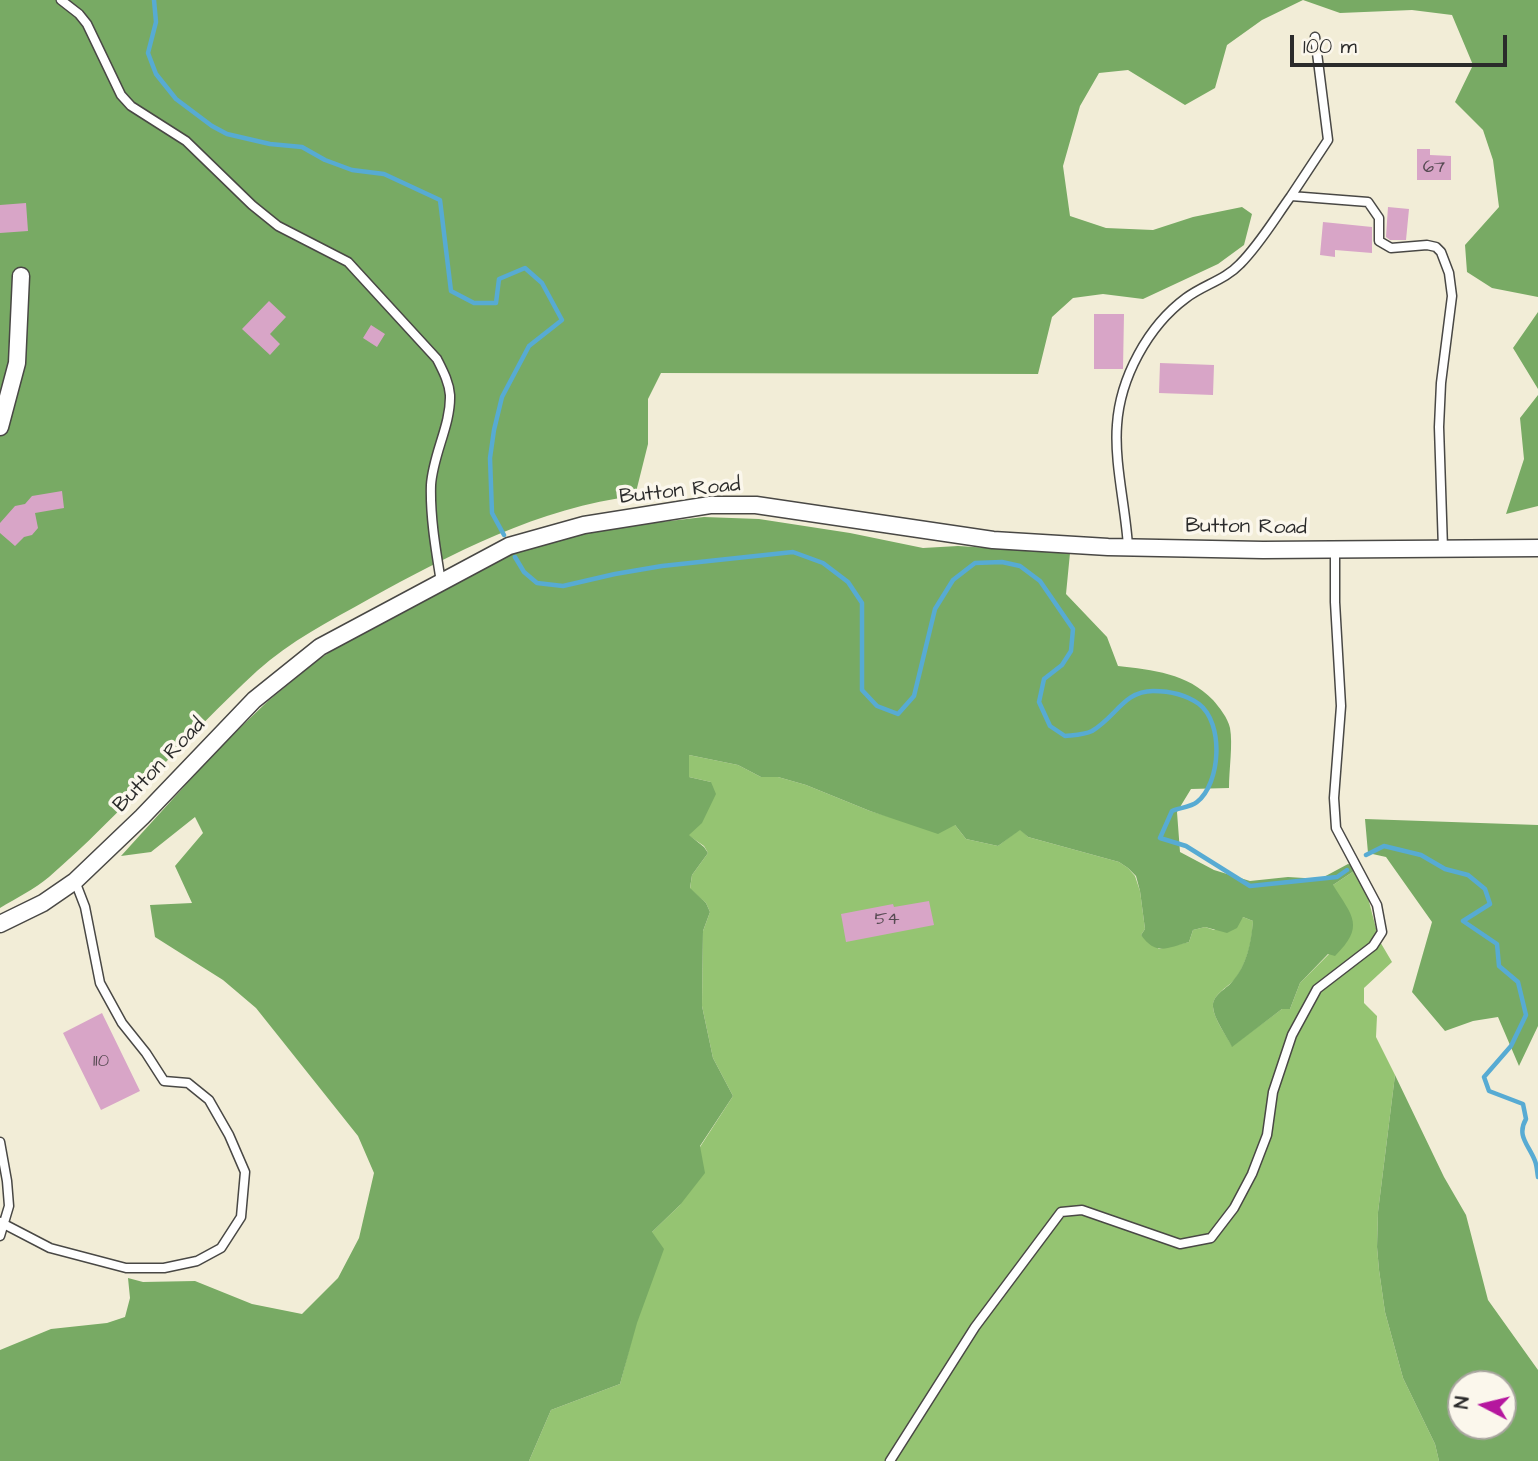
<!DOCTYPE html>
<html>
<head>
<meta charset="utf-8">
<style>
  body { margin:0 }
  #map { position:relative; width:1538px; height:1461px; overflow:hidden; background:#f2edd7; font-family:"Architects Daughter",sans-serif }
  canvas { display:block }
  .north { position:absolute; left:1447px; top:1370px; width:70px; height:70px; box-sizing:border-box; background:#fbf7ec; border:2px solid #a8a59f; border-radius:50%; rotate:277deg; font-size:19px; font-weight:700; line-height:28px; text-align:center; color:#2b2b2b }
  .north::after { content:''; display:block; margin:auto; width:24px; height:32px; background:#b5179e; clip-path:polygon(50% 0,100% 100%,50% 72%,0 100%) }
  .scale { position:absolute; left:1290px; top:35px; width:217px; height:32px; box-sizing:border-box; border:4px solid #2b2b2b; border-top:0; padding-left:9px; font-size:21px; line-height:24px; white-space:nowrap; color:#2b2b2b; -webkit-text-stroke:5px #fbf7ec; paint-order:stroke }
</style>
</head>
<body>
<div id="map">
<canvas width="1538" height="1461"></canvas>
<div class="north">N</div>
<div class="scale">100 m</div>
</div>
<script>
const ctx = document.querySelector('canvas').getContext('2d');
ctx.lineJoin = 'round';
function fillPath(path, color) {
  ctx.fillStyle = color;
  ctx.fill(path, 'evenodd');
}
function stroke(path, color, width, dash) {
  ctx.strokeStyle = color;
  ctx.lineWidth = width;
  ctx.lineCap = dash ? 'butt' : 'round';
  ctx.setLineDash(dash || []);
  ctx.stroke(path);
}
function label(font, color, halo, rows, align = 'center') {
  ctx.font = font + ' "Architects Daughter",sans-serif';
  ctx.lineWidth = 7;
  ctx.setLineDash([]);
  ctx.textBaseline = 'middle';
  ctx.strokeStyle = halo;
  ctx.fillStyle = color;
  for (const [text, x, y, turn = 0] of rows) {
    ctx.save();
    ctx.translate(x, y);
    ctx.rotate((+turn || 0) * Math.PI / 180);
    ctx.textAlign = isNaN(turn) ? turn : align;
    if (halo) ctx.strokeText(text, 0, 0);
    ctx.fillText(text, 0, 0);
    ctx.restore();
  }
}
fillPath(new Path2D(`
  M689,755l49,10 23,12h17l28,8 64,26 30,9 55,5 11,14 32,7 22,-17 8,8 91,25 9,6 7,8 5,15 5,38 -4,6 18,14 30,-7 4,-12 12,-3 9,3 29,-13 10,4c-1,20 -5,39 -17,57 -7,9 -24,16 -23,29 1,12 13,28 19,39l50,-37h8l10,-26 29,-29 4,-69 27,-18 19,73 13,22 -28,26v15l13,13 -1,21 19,38 -17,137 -1,35 2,23 6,42 18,66 32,66 4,17h-910l22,-51 69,-26 16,-61 16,-91 28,-27 20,-58 33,-51 -20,-38 -11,-52 1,-75 7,-19 -4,-9 -16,-14 2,-14 16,-22 -4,-7 -16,-11 23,-53 -22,-5z`), '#95c472');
fillPath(new Path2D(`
  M0,0h1538v297l-46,-9 -25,-16 -2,-27 34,-38 -6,-47 -10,-30 -28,-28 18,-37 -21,-50 -40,-5 -72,3 -37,-13 -41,20 -35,25 -12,43 -30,17 -57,-35 -29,3 -19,33 -17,60 7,50 36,12 47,2 40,-13 49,-10 10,7 -8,31 -26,19 -75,35 -40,-5 -30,4 -21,19 -14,57 -377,-1 -13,26v45l-13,52c-95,11 -184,58 -266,103 -39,22 -79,42 -112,72 -72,66 -134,142 -208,206 -14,12 -33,21 -49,31z
  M1538,312v77l-25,-41z
  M1538,395v111l-32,8 18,-55 -4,-41z
  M704,517l55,2 91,14 73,15 35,-2 112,7 -4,41 41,43 11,29c35,4 69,7 95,34 6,7 15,18 17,28 3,16 -1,42 -1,60l-38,1 -14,23 3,40 34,18 36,11 38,-4 32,2 28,-15 12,3 -27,18c20,32 32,41 2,71l-7,-2 -28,29 -10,26h-8l-50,38c-6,-12 -18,-28 -19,-40 -1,-12 12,-17 19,-25 15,-17 19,-39 21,-61l-10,-4 -6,11 -10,5 -22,-6 -12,3 -4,12c-22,6 -33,14 -48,-7l4,-6 -5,-38 -4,-15 -8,-8 -9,-6 -91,-25 -8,-7 -22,16 -32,-7 -11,-14 -17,9 -68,-23 -64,-26 -28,-8h-17l-23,-12 -49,-10v22l22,5 5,12 -14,29 -13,12 15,12 4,6 -16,22 -2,13 16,15 4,9 -7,19 -1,75 11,52 20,38 -33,50 5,27 -25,32 -28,27 12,17 -27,74 -17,61 -69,26 -22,51h-529v-111l51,-21 56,-6 18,-6 5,-19 -2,-20 15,4 52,-1 57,23 50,10 36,-36 21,-40 15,-65 -16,-37 -102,-128 -33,-28 -68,-43 -5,-32 42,-2 -17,-37 28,-33 -8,-16 -44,35 -30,4 99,-109 48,-46 50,-41 45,-30 151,-77 69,-22z
  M1365,819l173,6v201l-19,40 -21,-49 -25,4 -28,10 -33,-39 20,-70 -46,-65 -18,-4z
  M1395,1075l49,102 22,38 22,85 50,70v91h-99l-4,-17 -32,-66 -18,-66 -6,-42 -2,-23 1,-35zM1461,1384h42v42h-42z`), '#78aa64');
stroke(new Path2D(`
  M154,0l2,22 -8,31 8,21 20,25 36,27 15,8 43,10 32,3 23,13 27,10 32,4 56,26 11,91 23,12h22l3,-24 26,-11 17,15 20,37 -33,26 -27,51 -8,33 -4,28 2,55 12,22
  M515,557l9,15 13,11 26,3 52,-12 47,-8 131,-14 30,11 25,19 14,21v87l15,16 21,8 16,-18 21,-87 18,-29 22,-17 27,-1 18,4 20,15 33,48 -2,22 -9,14 -18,14 -5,23 11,24 15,10c9,-1 19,-1 27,-5 24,-14 32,-40 61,-40 17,0 32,3 46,13 25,19 22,79 -2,98 -6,5 -18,6 -25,9l-12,27 26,8 64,40 87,-9 10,-7
  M1366,855l18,-9 37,9 24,14 23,6 17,14 5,15 -27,17 34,23 2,22 19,16 8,33 -15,31 -27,31 5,14 34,13 3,15c-10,17 3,26 9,42 2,5 2,11 3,16`), '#57abd3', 4.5);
fillPath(new Path2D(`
  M1417,149h13v6l21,1v24h-34z
  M26,203l2,28 -28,2v-28z
  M1388,207l21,2 -3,31h-16l-4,-3z
  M1323,222l49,5v26l-37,-3v7l-15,-2z
  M269,301l17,16 -16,17 10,10 -10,11 -28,-26z
  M1094,314h30l-1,55h-29z
  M371,325l14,9 -8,13 -14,-9z
  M1160,363l54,2 -1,30 -54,-2z
  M62,491l2,17 -29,5 3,15 -6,7 -8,2 -9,9 -15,-13v-10l15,-17 10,-2 7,-8z
  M929,901l5,24 -88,17 -5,-28 52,-10 1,3z
  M102,1013l38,78 -39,19 -38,-77z`), '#d8a5c7');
const lane = new Path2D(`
  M61,0l18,14 8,10 34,71 10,11 55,35 66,64 26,21 70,36 89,97c6,12 12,23 13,36 1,30 -17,59 -19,90 -1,32 5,66 10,97
  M1315,37l13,103 -37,56 77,6 11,16v23l12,7 36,-3 9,2 5,5 8,21 3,23 -11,87 -2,44 4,122
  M1128,547c-2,-38 -14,-84 -11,-122 3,-47 31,-99 69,-127 17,-13 39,-18 54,-34 20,-20 35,-46 51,-68
  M0,1142l7,39 2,25 -9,30
  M0,1222l50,26 76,20h38l33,-7 24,-13 20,-31 4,-45 -16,-37 -20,-35 -21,-17 -24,-2 -18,-28 -24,-30 -22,-40 -15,-76 -10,-26
  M890,1461l85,-134 86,-115 21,-2 98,34 31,-6 23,-30 18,-34 15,-39 6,-43 19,-57 25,-46 56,-43 9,-14 -5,-27 -41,-77 -2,-30 7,-92 -6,-104v-52`);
const street = new Path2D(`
  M0,427l17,-64 4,-87
  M0,924l43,-21 32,-22 67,-64 112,-117 66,-53 189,-101 75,-21 126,-20h46l237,35 115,7 155,3 275,-2`);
stroke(lane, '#494845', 11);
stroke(street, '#494845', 19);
stroke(lane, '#fff', 8);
stroke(street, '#fff', 16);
label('18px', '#564a52', null, [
  ["67",1434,168],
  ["54",887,920],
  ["110",101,1062]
]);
label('21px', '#2b2b2b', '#fbf7ec', [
  ["Button Road",680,492,-6],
  ["Button Road",1246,528,1],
  ["Button Road",160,766,-46]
]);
</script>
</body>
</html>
